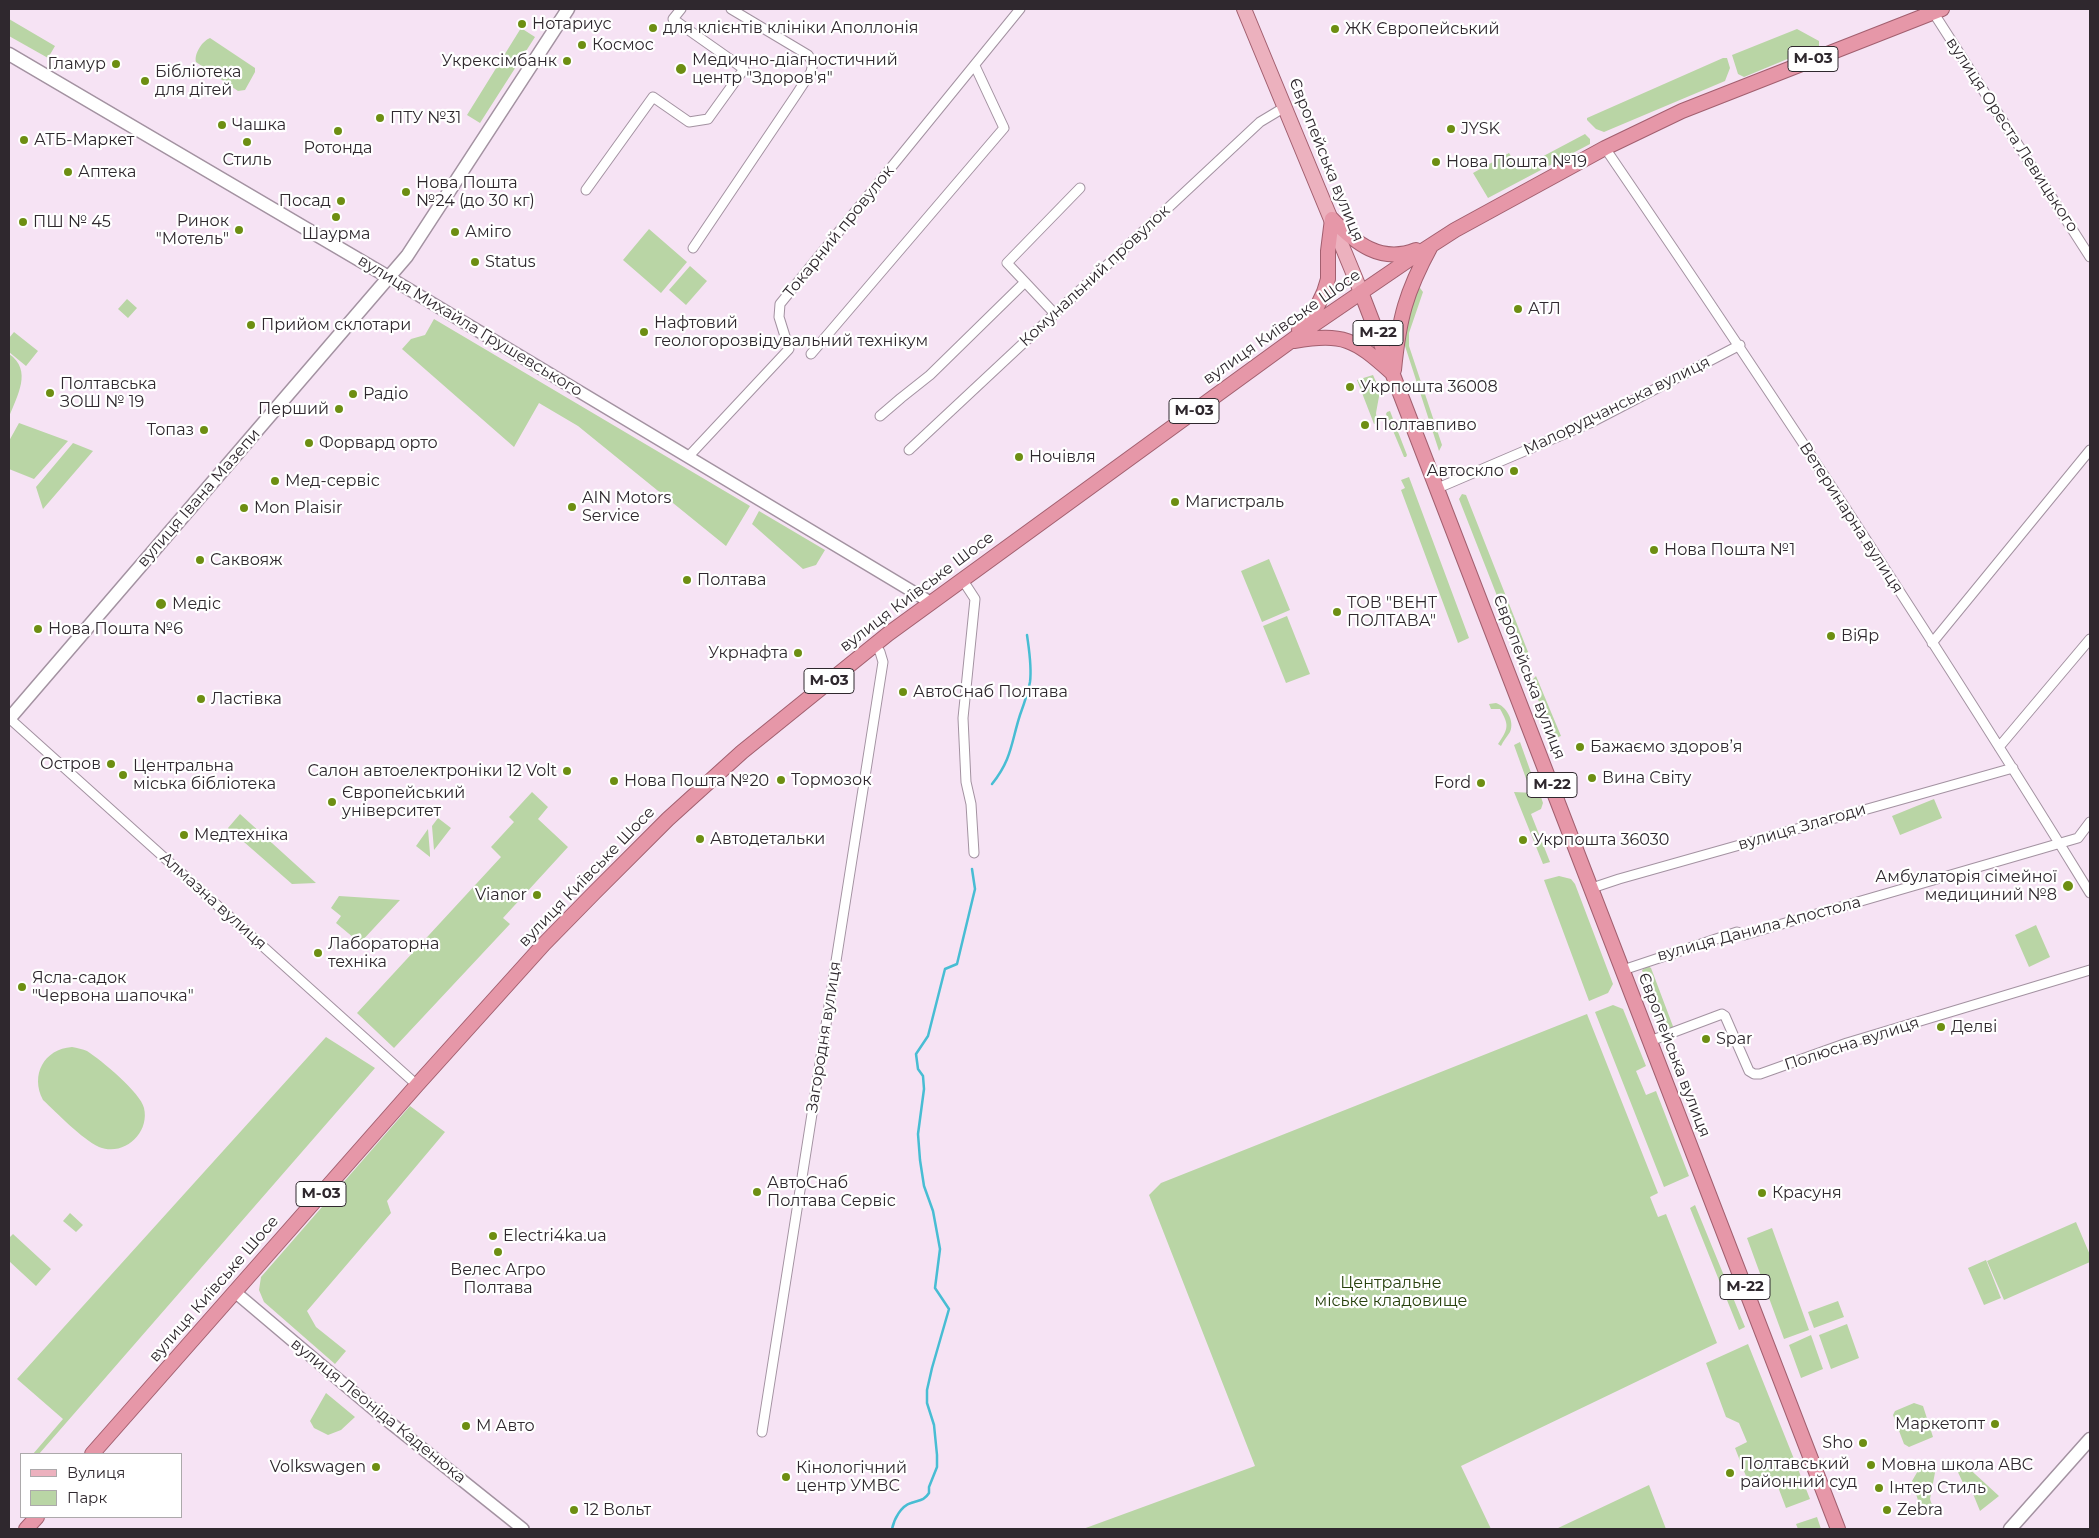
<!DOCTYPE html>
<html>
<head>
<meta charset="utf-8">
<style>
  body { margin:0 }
  #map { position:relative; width:2099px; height:1538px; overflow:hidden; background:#f6e3f4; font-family:Montserrat,sans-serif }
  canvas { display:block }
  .frame { position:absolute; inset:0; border:10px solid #2f282e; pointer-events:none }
  .legend { position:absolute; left:20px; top:1453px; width:162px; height:65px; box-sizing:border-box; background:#fff; border:1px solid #aca9ab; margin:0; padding:6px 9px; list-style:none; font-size:15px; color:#2f282e }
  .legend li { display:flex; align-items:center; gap:10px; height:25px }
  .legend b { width:25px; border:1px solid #aca9ab }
</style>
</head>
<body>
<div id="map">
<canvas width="2099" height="1538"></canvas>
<div class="frame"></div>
<ul class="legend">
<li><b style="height:6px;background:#ecb1be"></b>Вулиця</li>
<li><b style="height:14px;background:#b9d5a5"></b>Парк</li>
</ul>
</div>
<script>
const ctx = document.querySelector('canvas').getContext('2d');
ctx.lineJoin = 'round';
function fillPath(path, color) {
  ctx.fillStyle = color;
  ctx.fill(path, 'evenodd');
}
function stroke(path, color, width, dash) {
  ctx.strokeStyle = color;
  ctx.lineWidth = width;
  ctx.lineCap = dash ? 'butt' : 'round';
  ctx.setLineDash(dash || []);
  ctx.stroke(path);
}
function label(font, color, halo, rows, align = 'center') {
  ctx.font = font + ' Montserrat,sans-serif';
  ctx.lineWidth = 4.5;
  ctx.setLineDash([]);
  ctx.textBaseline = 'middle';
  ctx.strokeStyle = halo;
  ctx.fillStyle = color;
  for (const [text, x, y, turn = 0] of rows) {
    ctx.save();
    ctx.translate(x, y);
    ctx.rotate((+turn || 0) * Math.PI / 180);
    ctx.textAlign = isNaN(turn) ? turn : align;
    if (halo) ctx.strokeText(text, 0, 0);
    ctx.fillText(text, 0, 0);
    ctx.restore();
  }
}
fillPath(new Path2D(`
  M9,19l46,27 -7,12 -39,-22z
  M521,28l14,9 -55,86 -13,-8z
  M1797,29l22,12v5l-75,31 -6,-3 -6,-19z
  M210,38l45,30v4l-10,18 -7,1 -42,-29c-2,-8 6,-21 14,-24z
  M1723,58h4l3,10 -5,13 -121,51 -8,-3 -9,-9v-2z
  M1585,134l5,5v5l-102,54 -15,-25 36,-20 10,16z
  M649,229l38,33 -26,31 -38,-33z
  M690,266l17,15 -21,24 -17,-15z
  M1420,288l3,4 -14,41v13l33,99 -3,6 -34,-105 -1,-13 11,-44z
  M127,299l10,9 -9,10 -10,-9z
  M434,319l316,187 -24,40 -148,-120 -39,-23 -25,44 -112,-98 9,-10 14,-4z
  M14,332l24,19 -12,15 -17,-14v-14z
  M9,354c24,16 8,42 0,63z
  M1373,375l7,16 -4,22 1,10 -3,1 -17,-44z
  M1390,411l17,44 -1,2h-2l-18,-43 1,-2z
  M19,423l49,18 -34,38 -25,-10v-28z
  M73,443l20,8 -50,58 -7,-22z
  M1409,477l60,161 -11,5 -57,-153 4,-2 -4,-8z
  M1462,494l4,1 64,162 -5,2 -4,-2 -62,-158z
  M759,511l66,39 -9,15 -13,4 -51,-45z
  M1269,559l21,51 -28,12 -21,-51z
  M1287,616l23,58 -24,9 -23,-57z
  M1536,676l25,60 -8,3 -22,-58z
  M1496,703c10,3 19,18 14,29 -3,5 -7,9 -9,14l-3,-2c11,-16 11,-19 2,-35h-9l-2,-5z
  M1520,742l14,39 -6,3 -14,-39z
  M532,792l16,15 -10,12 30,28 -65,71 7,6 -116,124 -37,-35 144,-156 -10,-10 23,-25 -5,-5z
  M1514,792l20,1 7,4 2,6 -2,6 -10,5 19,48 -7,2z
  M1934,799l8,19 -42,17 -8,-19z
  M240,814l76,69 -24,1 -64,-56z
  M438,818l13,10 -17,22 -2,-24z
  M428,829l2,25v3l-14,-11z
  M1559,876l12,3 4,5 38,100 -5,9 -19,8 -45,-121z
  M339,896l61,4 -40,43 -24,-20 5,-7 -10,-8z
  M2036,925l14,32 -21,10 -14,-32z
  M1648,966l3,2 23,61 -9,2 -3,-3 -20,-58z
  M1613,1005l10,4 23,57 -10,5 10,24 10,-4 33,85 -25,11 -69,-175z
  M1587,1014l71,179 -8,4 8,20 8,-3 51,129 -256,123 30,63h-408l172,-63 -106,-271 12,-12z
  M326,1037l49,31 -336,386h-6l30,-35 -46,-40z
  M72,1047c5,1 11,2 15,4 14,9 54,42 57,57 6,25 -20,49 -45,39 -17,-8 -42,-34 -56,-47 -13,-25 1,-51 29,-53z
  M410,1106l35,26 -58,69 4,12 -84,98 9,16 30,24 -11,13 -71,-62 -5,-12 2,-13z
  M1695,1205l50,122 -6,3 -49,-122z
  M70,1213l13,12 -7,7 -13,-11z
  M2076,1222l14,33v7l-86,38 -17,-39z
  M1772,1228l37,102 -25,9 -37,-101z
  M13,1234l38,35 -15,17 -27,-25v-23z
  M1986,1260l15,38 -17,7 -16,-37z
  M1838,1301l6,16 -30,11 -6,-16z
  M1847,1324l12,34 -28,11 -12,-34z
  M1811,1335l12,34 -22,9 -12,-33z
  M1748,1344l62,155 -24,9 -11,-29 -24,10 -16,-41 12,-6 -8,-19 -13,-6 -20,-54z
  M326,1393l29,24 -14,13 -13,5 -14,-7 -4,-7z
  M1914,1403l9,3 10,31 -24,10 -5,-3 -11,-29 2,-4z
  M1937,1462l-7,37 2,6 -11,5 -9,-29 7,-12z
  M1963,1463l36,33 -19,15 -11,-27 -5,1 -9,-19z
  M1649,1485l17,44h-110z
  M1817,1517l4,12h-23l-2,-5z`), '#b9d5a5');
stroke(new Path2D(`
  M992,784c20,-25 19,-41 28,-69 4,-11 8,-22 10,-33 2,-16 -1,-32 -3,-47
  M892,1529c2,-10 9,-23 19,-26 8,-3 13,-2 18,-10v-6l8,-20v-12l-3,-30 -7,-22v-13l5,-22 17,-59 -14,-21 5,-39 -7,-38 -9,-25 -4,-26 -2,-26 6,-45 -1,-13 -5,-7 -2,-15 12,-18 17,-67 12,-5 18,-75 -3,-20`), '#48bdd3', 2.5);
const minor = new Path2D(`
  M1933,12l157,245
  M1605,148c167,245 330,493 485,745
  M586,190l67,-93 36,25 19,-3 36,-50 -71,-50 8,-10
  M693,248l103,-153 15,-23 2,-9 -5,-8 -77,-46
  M1025,282l30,32
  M811,354l193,-226 -29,-62
  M880,416l21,-18 29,-23 95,-93 -18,-19 73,-75
  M909,450l351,-328 25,-15
  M688,457l101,-108 -10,-32 1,-13 240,-295
  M1438,488l152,-65 150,-78
  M962,579l13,20 -12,119 3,64 5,22 3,49
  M1932,643l158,-193
  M9,718l408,367
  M1999,747l91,-108
  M1592,888l27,-9 394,-111
  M1623,970l114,-38 7,3 334,-97 12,-16
  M1650,1041l72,-27 3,2 24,55 5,3h6l87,-31 243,-73
  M762,1432l121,-770 -3,-10 -6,-8`);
const tertiary = new Path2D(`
  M390,278l540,324
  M235,1292l143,121 145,116`);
const secondary = new Path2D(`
  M9,54l381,224
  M9,719l398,-463 161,-247
  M2010,1529l80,-90`);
const primary = new Path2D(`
  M1244,9l117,283`);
const trunk = new Path2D(`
  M1332,219c23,24 49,45 84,31
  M1361,292l477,1237
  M1299,330l18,-23 7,-15 4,-13v-28l4,-32
  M1294,341c50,-8 60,-2 97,31
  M1394,370c5,-52 12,-78 37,-124
  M92,1454l325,-369 127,-141 50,-51 74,-74 74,-67 146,-118 418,-304 104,-71 45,-29 150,-82 77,-37 260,-102
  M26,1529l11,-12`);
stroke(minor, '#a392a1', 11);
stroke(tertiary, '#a392a1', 14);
stroke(secondary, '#a392a1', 15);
stroke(primary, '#a25f6f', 16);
stroke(trunk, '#a25f6f', 16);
stroke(minor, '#fff', 9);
stroke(tertiary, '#fff', 11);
stroke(secondary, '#fff', 12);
stroke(primary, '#ecb1be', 14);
stroke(trunk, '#e697a8', 14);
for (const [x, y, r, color] of [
  [522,24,5,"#6d8e12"],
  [653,28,5,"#6d8e12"],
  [1335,29,5,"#6d8e12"],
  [582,45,5,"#6d8e12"],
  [567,61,5,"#6d8e12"],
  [116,64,5,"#6d8e12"],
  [681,69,6,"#6d8e12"],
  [145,81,5,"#6d8e12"],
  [380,118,5,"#6d8e12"],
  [222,125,5,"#6d8e12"],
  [1451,129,5,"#6d8e12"],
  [338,131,5,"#6d8e12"],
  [24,140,5,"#6d8e12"],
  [247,142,5,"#6d8e12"],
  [1436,162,5,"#6d8e12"],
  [68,172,5,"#6d8e12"],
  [406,192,5,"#6d8e12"],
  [341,201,5,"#6d8e12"],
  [336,217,5,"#6d8e12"],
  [23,222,5,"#6d8e12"],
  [239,230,5,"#6d8e12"],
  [455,232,5,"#6d8e12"],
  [475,262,5,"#6d8e12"],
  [1518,309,5,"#6d8e12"],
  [251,325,5,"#6d8e12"],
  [644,332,5,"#6d8e12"],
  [1350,387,5,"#6d8e12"],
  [50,393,5,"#6d8e12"],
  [353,394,5,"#6d8e12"],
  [339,409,5,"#6d8e12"],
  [1365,425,5,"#6d8e12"],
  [204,430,5,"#6d8e12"],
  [309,443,5,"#6d8e12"],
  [1019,457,5,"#6d8e12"],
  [1514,471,5,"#6d8e12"],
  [275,481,5,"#6d8e12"],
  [1175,502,5,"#6d8e12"],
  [572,507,5,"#6d8e12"],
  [244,508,5,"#6d8e12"],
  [1654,550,5,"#6d8e12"],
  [200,560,5,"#6d8e12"],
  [687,580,5,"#6d8e12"],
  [161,604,6,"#6d8e12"],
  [1337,612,5,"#6d8e12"],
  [38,629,5,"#6d8e12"],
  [1831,636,5,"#6d8e12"],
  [798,653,5,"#6d8e12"],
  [903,692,5,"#6d8e12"],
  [201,699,5,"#6d8e12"],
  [1580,747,5,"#6d8e12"],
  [111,764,5,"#6d8e12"],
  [567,771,5,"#6d8e12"],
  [123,775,5,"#6d8e12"],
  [1592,778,5,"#6d8e12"],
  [781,780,5,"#6d8e12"],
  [614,781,5,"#6d8e12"],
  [1481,783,5,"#6d8e12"],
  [332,802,5,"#6d8e12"],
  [184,835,5,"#6d8e12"],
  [700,839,5,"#6d8e12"],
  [1523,840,5,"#6d8e12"],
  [2068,886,6,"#6d8e12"],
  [537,895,5,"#6d8e12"],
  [318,953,5,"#6d8e12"],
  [22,987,5,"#6d8e12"],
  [1941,1027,5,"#6d8e12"],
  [1706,1039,5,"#6d8e12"],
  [757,1192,5,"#6d8e12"],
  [1762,1193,5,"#6d8e12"],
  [493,1236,5,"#6d8e12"],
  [498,1252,5,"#6d8e12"],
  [1995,1424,5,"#6d8e12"],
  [466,1426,5,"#6d8e12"],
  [1863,1443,5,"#6d8e12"],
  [1871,1465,5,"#6d8e12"],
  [376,1467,5,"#6d8e12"],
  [1730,1473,5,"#6d8e12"],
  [786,1477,5,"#6d8e12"],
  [1879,1488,5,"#6d8e12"],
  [574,1510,5,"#6d8e12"],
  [1887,1510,5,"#6d8e12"]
]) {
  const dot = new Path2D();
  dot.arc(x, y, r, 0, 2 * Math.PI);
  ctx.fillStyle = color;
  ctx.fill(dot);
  stroke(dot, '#fff', 2);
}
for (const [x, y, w] of [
  [1813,59,50],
  [1378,333,50],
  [1194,411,50],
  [829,681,50],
  [1552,785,50],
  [321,1194,50],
  [1745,1287,50]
]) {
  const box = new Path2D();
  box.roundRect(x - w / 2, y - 12.5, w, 25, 4);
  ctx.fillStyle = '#fff';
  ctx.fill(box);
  stroke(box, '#2f282e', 1);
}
label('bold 15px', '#2f282e', null, [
  ["М-03",1813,59],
  ["М-22",1378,333],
  ["М-03",1194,411],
  ["М-03",829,681],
  ["М-22",1552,785],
  ["М-03",321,1194],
  ["М-22",1745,1287]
]);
label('16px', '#2f282e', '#fff', [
  ["Нотариус",532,24],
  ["для клієнтів клініки Аполлонія",663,28],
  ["ЖК Європейський",1345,29],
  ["Космос",592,45],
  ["Медично-діагностичний",692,60],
  ["центр \"Здоров'я\"",692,78],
  ["Укрексімбанк",557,61,"right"],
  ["Гламур",106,64,"right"],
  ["Бібліотека",155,72],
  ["для дітей",155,90],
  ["ПТУ №31",390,118],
  ["Чашка",232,125],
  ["JYSK",1461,129],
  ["АТБ-Маркет",34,140],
  ["Ротонда",338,148,"center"],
  ["Стиль",247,160,"center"],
  ["Нова Пошта №19",1446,162],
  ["Аптека",78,172],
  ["Нова Пошта",416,183],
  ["№24 (до 30 кг)",416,201],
  ["Посад",331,201,"right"],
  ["Ринок",229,221,"right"],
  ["\"Мотель\"",229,239,"right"],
  ["ПШ № 45",33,222],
  ["Аміго",465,232],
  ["Шаурма",336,234,"center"],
  ["Status",485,262],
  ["АТЛ",1528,309],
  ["Нафтовий",654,323],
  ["геологорозвідувальний технікум",654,341],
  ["Прийом склотари",261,325],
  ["Полтавська",60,384],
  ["ЗОШ № 19",60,402],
  ["Укрпошта 36008",1360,387],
  ["Радіо",363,394],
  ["Перший",329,409,"right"],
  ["Полтавпиво",1375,425],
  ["Топаз",194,430,"right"],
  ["Форвард орто",319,443],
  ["Ночівля",1029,457],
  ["Автоскло",1504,471,"right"],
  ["Мед-сервіс",285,481],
  ["AIN Motors",582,498],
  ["Service",582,516],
  ["Магистраль",1185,502],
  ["Mon Plaisir",254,508],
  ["Нова Пошта №1",1664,550],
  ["Саквояж",210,560],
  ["Полтава",697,580],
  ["ТОВ \"ВЕНТ",1347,603],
  ["ПОЛТАВА\"",1347,621],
  ["Медіс",172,604],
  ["Нова Пошта №6",48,629],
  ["ВіЯр",1841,636],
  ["Укрнафта",788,653,"right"],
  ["АвтоСнаб Полтава",913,692],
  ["Ластівка",211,699],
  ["Бажаємо здоровʼя",1590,747],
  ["Остров",101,764,"right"],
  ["Центральна",133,766],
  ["міська бібліотека",133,784],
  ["Салон автоелектроніки 12 Volt",557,771,"right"],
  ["Вина Світу",1602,778],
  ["Тормозок",791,780],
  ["Нова Пошта №20",624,781],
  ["Ford",1471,783,"right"],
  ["Європейський",342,793],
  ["університет",342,811],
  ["Медтехніка",194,835],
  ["Автодетальки",710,839],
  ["Укрпошта 36030",1533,840],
  ["Амбулаторія сімейної",2057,877,"right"],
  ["медициний №8",2057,895,"right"],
  ["Vianor",527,895,"right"],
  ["Лабораторна",328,944],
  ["техніка",328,962],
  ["Ясла-садок",32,978],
  ["\"Червона шапочка\"",32,996],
  ["Делві",1951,1027],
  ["Spar",1716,1039],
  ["АвтоСнаб",767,1183],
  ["Полтава Сервіс",767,1201],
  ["Красуня",1772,1193],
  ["Electri4ka.ua",503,1236],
  ["Велес Агро",498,1270,"center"],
  ["Полтава",498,1288,"center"],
  ["Маркетопт",1985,1424,"right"],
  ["М Авто",476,1426],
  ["Sho",1853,1443,"right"],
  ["Полтавський",1740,1464],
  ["районний суд",1740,1482],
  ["Мовна школа ABC",1881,1465],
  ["Volkswagen",366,1467,"right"],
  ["Кінологічний",796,1468],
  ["центр УМВС",796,1486],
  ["Інтер Стиль",1889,1488],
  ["12 Вольт",584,1510],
  ["Zebra",1897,1510]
], 'left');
label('16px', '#2f282e', '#fff', [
  ["вулиця Ореста Левицького",2012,135,57],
  ["Європейська вулиця",1326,160,68],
  ["Токарний провулок",839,232,-51],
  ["Комунальний провулок",1095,276,-43],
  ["вулиця Михайла Грушевського",470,326,31],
  ["вулиця Київське Шосе",1282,327,-35],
  ["Малорудчанська вулиця",1617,406,-26],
  ["вулиця Івана Мазепи",199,498,-49],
  ["Ветеринарна вулиця",1851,518,57],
  ["вулиця Київське Шосе",917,592,-37],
  ["Європейська вулиця",1529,677,69],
  ["вулиця Злагоди",1802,827,-16],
  ["вулиця Київське Шосе",587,877,-46],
  ["Алмазна вулиця",213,901,42],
  ["вулиця Данила Апостола",1759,929,-15],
  ["Загородня вулиця",824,1037,-81],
  ["Полюсна вулиця",1852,1044,-18],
  ["Європейська вулиця",1674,1055,69],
  ["вулиця Київське Шосе",214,1289,-49],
  ["вулиця Леоніда Каденюка",378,1411,39]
]);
label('16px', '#28410e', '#fff', [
  ["Центральне",1391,1283],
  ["міське кладовище",1391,1301]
]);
</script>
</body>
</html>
